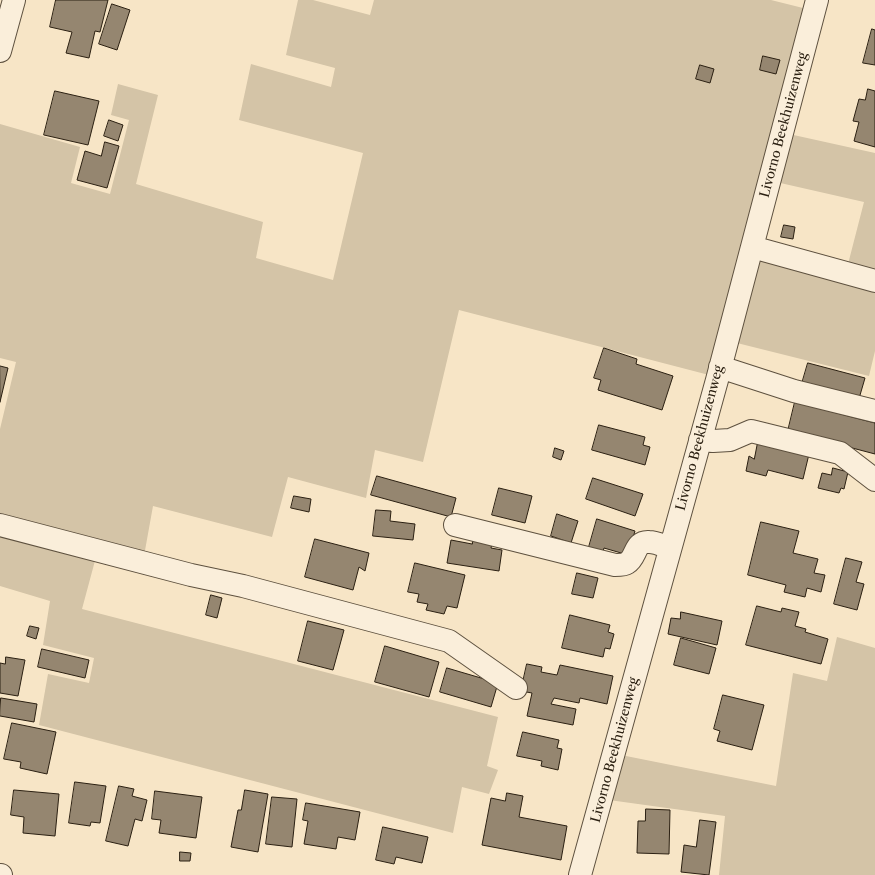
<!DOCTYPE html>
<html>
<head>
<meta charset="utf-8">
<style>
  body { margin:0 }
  canvas { display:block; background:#f7e5c6 }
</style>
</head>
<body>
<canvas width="875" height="875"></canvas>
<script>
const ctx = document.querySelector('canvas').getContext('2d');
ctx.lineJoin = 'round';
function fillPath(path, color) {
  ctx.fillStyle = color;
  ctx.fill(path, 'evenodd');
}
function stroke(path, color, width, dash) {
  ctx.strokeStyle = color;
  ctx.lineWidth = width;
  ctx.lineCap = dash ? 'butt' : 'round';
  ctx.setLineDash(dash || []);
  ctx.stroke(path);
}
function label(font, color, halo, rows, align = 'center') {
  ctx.font = font + ' "Libre Caslon Text",serif';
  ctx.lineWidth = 3;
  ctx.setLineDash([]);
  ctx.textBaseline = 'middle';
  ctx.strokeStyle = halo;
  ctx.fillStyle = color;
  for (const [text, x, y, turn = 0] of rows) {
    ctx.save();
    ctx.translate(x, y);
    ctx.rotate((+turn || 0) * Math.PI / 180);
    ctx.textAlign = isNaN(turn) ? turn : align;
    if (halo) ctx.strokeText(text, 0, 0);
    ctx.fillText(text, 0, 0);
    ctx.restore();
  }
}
fillPath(new Path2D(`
  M298,0h15l57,15 4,-15h397l36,9 -98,366 -250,-65 -36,152 -48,-12 -9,48 -78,-21 -16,60 -119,-31 -9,50 -144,-37v-90l16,-67 -16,-4v-234l80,23 -9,36 39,11 19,-74 -18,-5 7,-31 40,11 -22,89 127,38 -7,36 77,22 30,-127 -124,-33 12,-56 80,23 4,-19 -49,-13z
  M789,134l86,19v122l-28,-7 17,-66 -88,-20z
  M758,256l117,29v66l-6,25 -132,-33z
  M0,531l96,26 -14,52 416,108 -11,49 11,4 -9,24 -27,-7 -9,46 -414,-108 9,-51 41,9 5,-25 -51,-13 7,-44 -50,-15z
  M837,637l38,11v227h-156l6,-59 -116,-16 12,-45 155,31 17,-113 34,8z`), '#d4c4a7');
const building = new Path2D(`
  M56,0h52l-8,32 -5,-1 -6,27 -23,-5 6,-21 -22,-5z
  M112,4l18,6 -13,40 -18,-6z
  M872,29l3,1v35l-12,-2z
  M763,56l17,4 -4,14 -16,-4z
  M700,65l14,4 -4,14 -14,-4z
  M868,89l7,2v56l-21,-6 5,-19 -6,-1 6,-22 6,1z
  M55,91l44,10 -11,44 -44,-10z
  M109,120l14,5 -5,16 -14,-5z
  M105,142l14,4 -12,42 -30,-8 8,-29 16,5z
  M784,225l11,2 -2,12 -12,-2z
  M604,348l33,11 -1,5 37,12 -11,34 -64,-20 3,-10 -7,-2z
  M808,363l57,15 -7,24 -57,-15z
  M0,366l8,2 -8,34z
  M795,402l80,21v31l-87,-23z
  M599,425l46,12 -2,8 7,2 -5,18 -53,-15z
  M759,437l51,13 -7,29 -35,-9 -2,6 -20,-5 3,-15 5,3z
  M555,448l9,3 -3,9 -8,-3z
  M833,468l15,4 -4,17 -3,-1 -2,5 -21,-5 4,-15 9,2z
  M377,476l79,22 -5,19 -80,-22z
  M593,478l50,16 -8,22 -49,-17z
  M499,488l33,8 -7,27 -33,-8z
  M294,496l17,3 -2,13 -18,-4z
  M376,510l15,1 -1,10 25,3 -2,16 -40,-4z
  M557,514l21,7 -7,22 -20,-7z
  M597,519l38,12 -7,24 -24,-7 -3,10 -14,-4z
  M761,522l38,9 -6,22 25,6 -4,14 11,2 -4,17 -14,-4 -2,9 -21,-5 2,-7 -38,-10z
  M473,536l20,3 -2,9 11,2 -3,21 -52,-8 4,-23 21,4z
  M315,539l54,14 -4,18 -6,-4 -6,23 -48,-13z
  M846,558l16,4 -6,20 8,2 -7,26 -23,-6z
  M415,563l50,12 -8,33 -10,-2 -3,8 -18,-4 2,-6 -11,-2 2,-8 -11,-2z
  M577,573l21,5 -5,20 -21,-4z
  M211,595l11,3 -5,20 -11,-3z
  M757,606l24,6 1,-4 17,4 -4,14 11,3 -1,3 23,7 -7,25 -75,-19z
  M681,612l41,9 -5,24 -49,-11 3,-16 9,1z
  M570,615l40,10 -2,7 6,2 -4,15 -5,-1 -2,9 -41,-9z
  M308,621l36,9 -11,40 -35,-9z
  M30,626l9,2 -3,11 -9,-3z
  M681,638l35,10 -7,26 -35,-9z
  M385,646l54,16 -10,35 -54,-15z
  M42,649l47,11 -4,18 -47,-11z
  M6,657l19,3 -7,36 -18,-3v-30l5,1z
  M527,664l15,3 -1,5 16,3 3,-10 53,11 -6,28 -27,-6 -1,5 -25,-5 -3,6 25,5 -3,16 -46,-9 5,-23 -11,-2z
  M447,668l51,15 -7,24 -51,-15z
  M723,695l41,10 -12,45 -35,-9 3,-10 -6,-2z
  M1,698l36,6 -3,18 -34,-6z
  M12,723l44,9 -9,42 -27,-6 1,-6 -17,-3z
  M523,732l36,8 -2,8 5,1 -4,21 -17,-4 1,-5 -25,-5z
  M75,782l31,4 -6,37 -9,-1 -1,4 -21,-3z
  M119,786l15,3 -2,7 15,4 -5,21 -7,-2 -7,27 -22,-5z
  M14,790l45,4 -4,42 -32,-3 1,-16 -13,-2z
  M245,790l23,4 -10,58 -27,-5 7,-37h3z
  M155,791l47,6 -6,41 -37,-5 2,-13 -9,-1z
  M507,793l16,3 -4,21 48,9 -6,34 -79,-15 9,-47 14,3z
  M272,797l25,2 -5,48 -26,-3z
  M306,803l54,9 -5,28 -17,-3 -2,12 -32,-5 4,-23 -5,-1z
  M646,809l24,1 -1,44 -32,-1 1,-32h7z
  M700,820l16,2 -7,53 -28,-3 3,-27 12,2z
  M383,827l45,10 -6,26 -26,-6 -2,7 -18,-4z
  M180,852l11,1 -1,8h-10z`);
fillPath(building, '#958670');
stroke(building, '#2b2012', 1);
const minor = new Path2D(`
  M0,51l14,-51
  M752,247l123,34
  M720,367l74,24 81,20
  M700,440l13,1 17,-1 21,-9 89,22 35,27
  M0,525l191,50 52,11 206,55 67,47
  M455,525l160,40c4,0 9,0 12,-2 10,-6 7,-22 22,-21 7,0 15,4 21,6
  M0,875h1
  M580,875l137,-495 100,-380`);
stroke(minor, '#5e513f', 24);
stroke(minor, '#faeeda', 22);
label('13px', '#2b2012', '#faeeda', [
  ["Livorno Beekhuizenweg",784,125,-75],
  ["Livorno Beekhuizenweg",700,438,-75],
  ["Livorno Beekhuizenweg",615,750,-75]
]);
</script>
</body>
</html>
